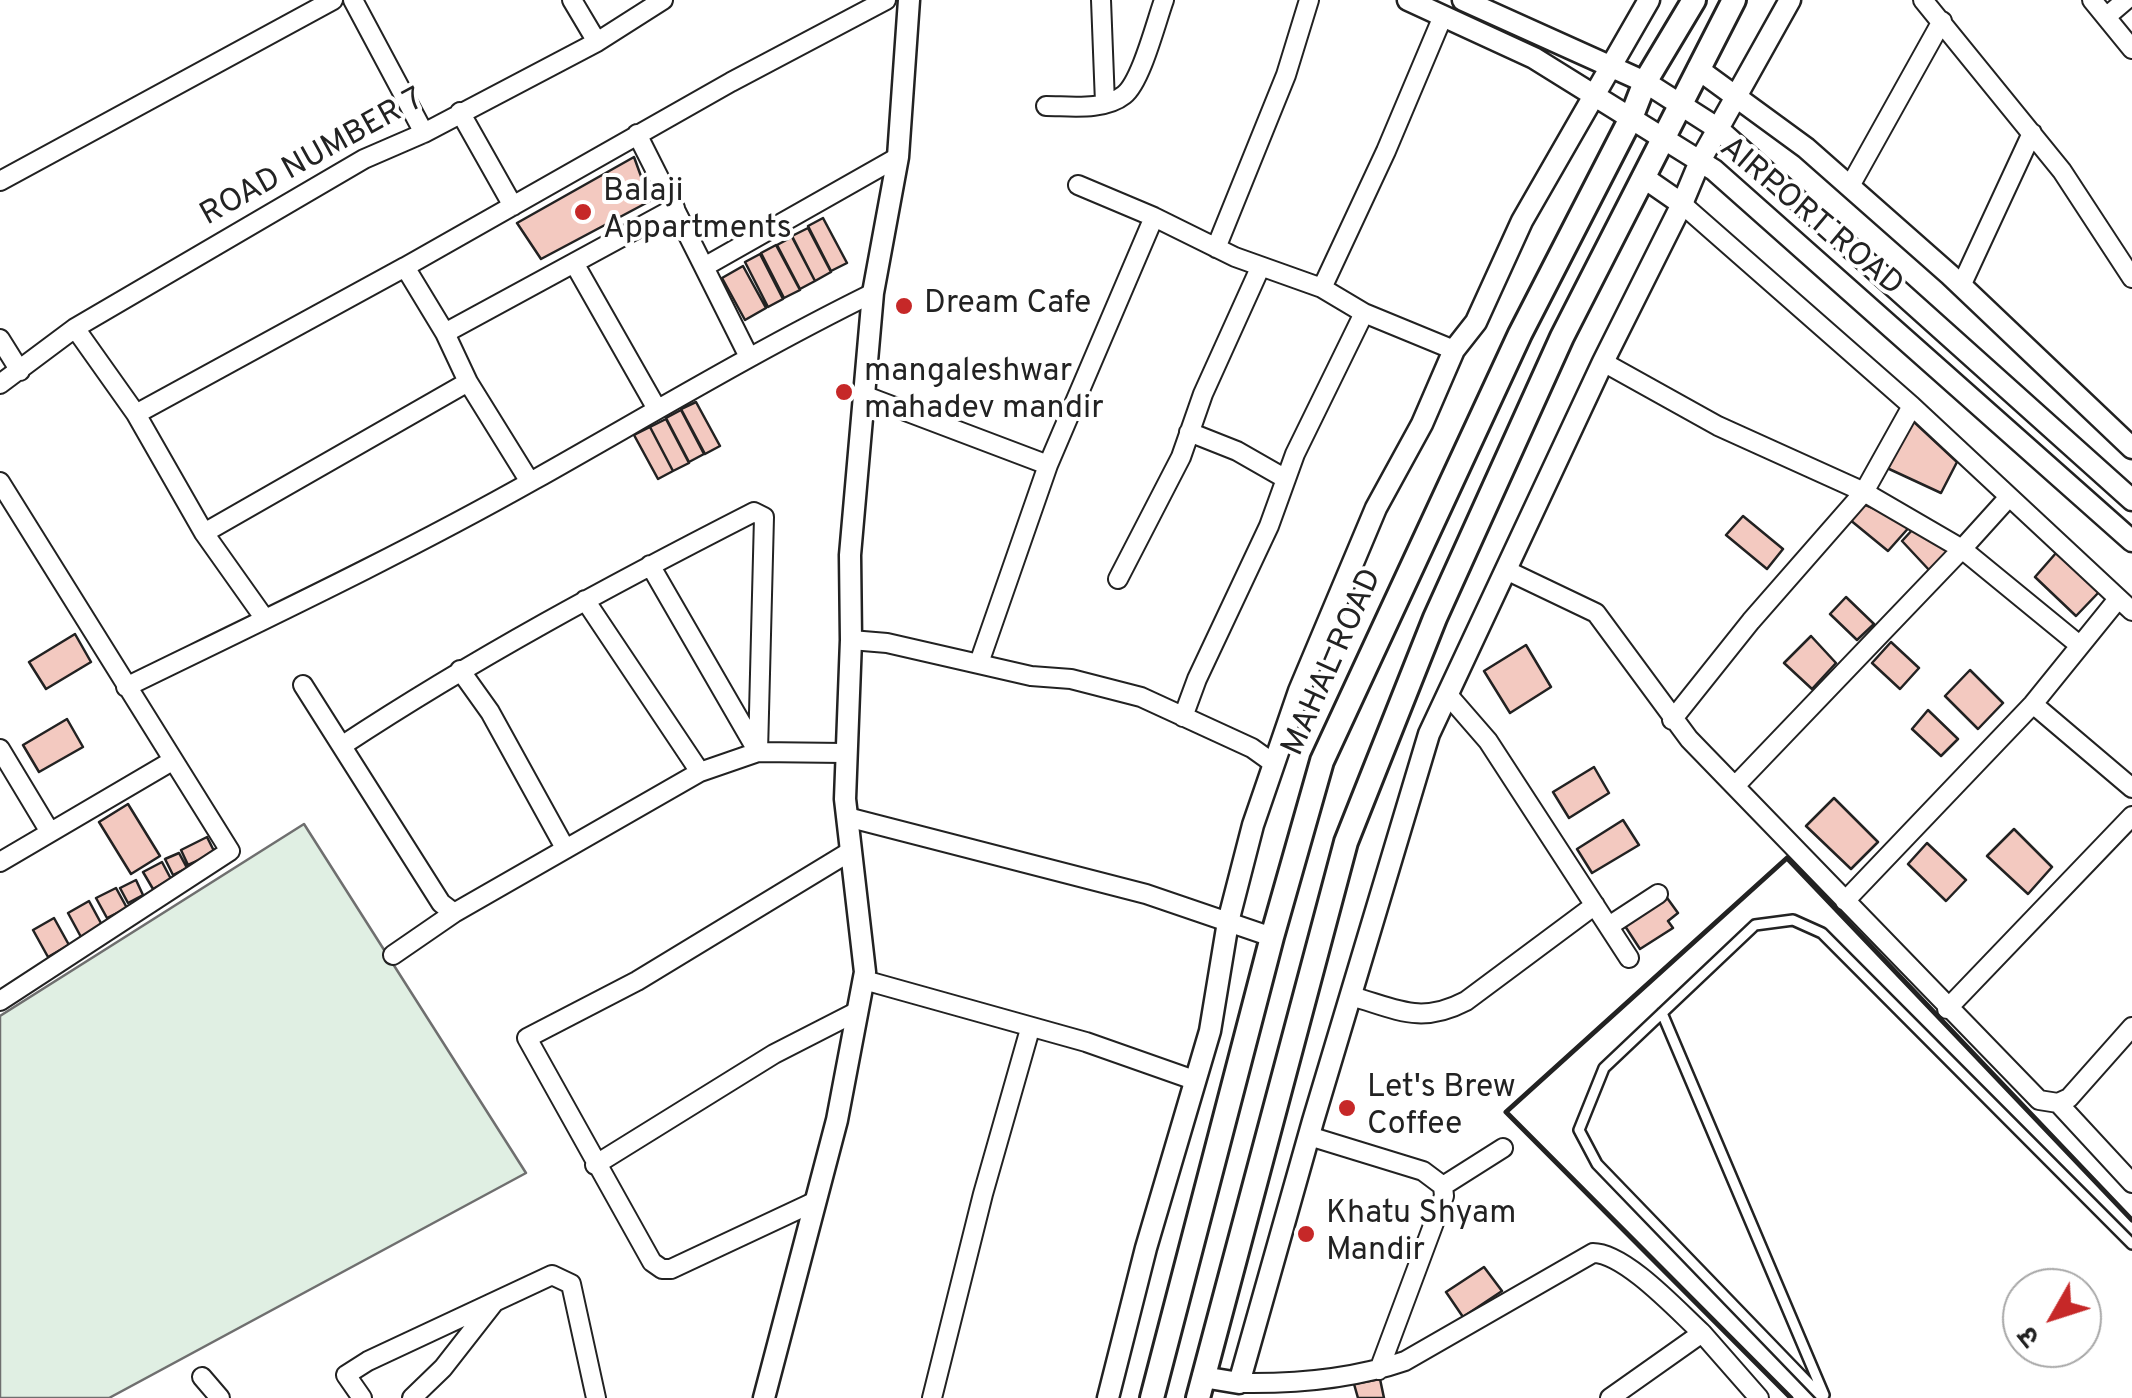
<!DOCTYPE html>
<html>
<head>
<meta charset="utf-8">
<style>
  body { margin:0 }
  #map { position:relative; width:2132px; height:1398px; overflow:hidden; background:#fff; font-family:Overpass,"Noto Sans Devanagari",sans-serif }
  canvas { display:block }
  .north { position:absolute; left:2002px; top:1268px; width:100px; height:100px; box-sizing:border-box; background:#fff; border:2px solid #a7a7a7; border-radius:50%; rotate:231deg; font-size:28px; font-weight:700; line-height:40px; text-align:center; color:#222 }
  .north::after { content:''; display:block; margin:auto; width:35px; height:45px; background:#c62828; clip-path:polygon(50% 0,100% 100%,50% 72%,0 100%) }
</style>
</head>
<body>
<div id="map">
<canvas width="2132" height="1398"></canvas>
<div class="north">उ</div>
</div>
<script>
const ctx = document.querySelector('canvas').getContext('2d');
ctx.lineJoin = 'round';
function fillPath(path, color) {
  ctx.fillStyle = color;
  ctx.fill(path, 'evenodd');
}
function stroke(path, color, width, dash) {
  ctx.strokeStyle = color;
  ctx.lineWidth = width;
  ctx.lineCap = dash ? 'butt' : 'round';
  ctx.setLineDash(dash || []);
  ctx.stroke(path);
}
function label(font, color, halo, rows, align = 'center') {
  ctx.font = font + ' Overpass,sans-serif';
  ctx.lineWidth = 8;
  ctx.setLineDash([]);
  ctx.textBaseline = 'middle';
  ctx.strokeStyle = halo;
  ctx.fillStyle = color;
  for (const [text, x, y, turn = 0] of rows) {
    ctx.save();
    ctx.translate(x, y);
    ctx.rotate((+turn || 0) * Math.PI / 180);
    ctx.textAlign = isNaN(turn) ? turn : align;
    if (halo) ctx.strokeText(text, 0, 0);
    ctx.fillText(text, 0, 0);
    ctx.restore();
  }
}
const green = new Path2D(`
  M304,824l222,349 -417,225h-109v-382z`);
fillPath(green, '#e0efe3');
stroke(green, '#6f6f6f', 2.5);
const building = new Path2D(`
  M634,157l16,44 -109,58 -24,-36z
  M823,218l24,45 -16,8 -23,-45z
  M808,228l23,44 -16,9 -23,-45z
  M792,237l23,44 -15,8 -23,-44z
  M776,245l24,45 -16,8 -23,-45z
  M760,254l23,45 -15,8 -23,-45z
  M743,266l23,42 -21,12 -23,-42z
  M696,402l24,44 -15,8 -24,-45z
  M681,410l23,44 -15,8 -23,-44z
  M666,419l23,44 -16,8 -23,-44z
  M1913,421l44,41 -16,31 -54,-25z
  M650,427l23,44 -15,8 -24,-44z
  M1863,504l49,20 -24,27 -39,-32z
  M1743,516l40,33 -16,20 -41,-34z
  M1914,528l36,21 -20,22 -28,-30z
  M2056,553l44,38 -24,25 -41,-39z
  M1846,597l28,27 -17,16 -27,-26z
  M75,634l16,28 -45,27 -17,-27z
  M1811,636l25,27 -24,26 -28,-26z
  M1891,642l28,26 -19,21 -28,-26z
  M1526,645l25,42 -41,26 -26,-42z
  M1970,670l33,33 -25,26 -33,-33z
  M1928,710l30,29 -17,17 -29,-27z
  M67,719l16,28 -44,25 -16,-27z
  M1594,767l15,26 -40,25 -16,-26z
  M1834,798l44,44 -27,27 -45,-43z
  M128,804l32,52 -29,18 -32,-52z
  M1623,820l16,25 -47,28 -15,-24z
  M2014,829l38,38 -24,27 -41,-38z
  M207,837l8,16 -27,12 -7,-15z
  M1927,843l39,37 -20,21 -38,-37z
  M179,853l8,15 -14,7 -8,-16z
  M162,862l9,17 -18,10 -10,-17z
  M136,880l7,15 -15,8 -8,-15z
  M116,888l11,20 -20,10 -11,-20z
  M1665,895l13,18 -10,8 5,7 -33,21 -17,-26z
  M89,901l13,24 -21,12 -13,-24z
  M54,918l15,27 -21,12 -15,-27z
  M1484,1267l18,24 -39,26 -17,-25z
  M1380,1379l4,19h-26l-4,-14z`);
fillPath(building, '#f3c9c0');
stroke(building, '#222', 2.5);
const service = new Path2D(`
  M1662,1013l162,382
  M1823,1398l-226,-234 -18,-34 25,-62 151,-143 38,-5 29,13 310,311`);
const minor = new Path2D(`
  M353,0l71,133
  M572,0l25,42
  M1101,0l4,103
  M1923,0l139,171 70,107
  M2092,0l40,49
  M2106,17l20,-17
  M1046,106c24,0 58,5 78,-11 17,-13 32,-73 40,-95
  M460,112l53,94
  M637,134l67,133 194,-110
  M0,181l333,-181
  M1078,185l76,32 81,40 87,31 42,25 90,37
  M1850,186l92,-165
  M1682,204l230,202 220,205
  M1216,248l70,-173 23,-75
  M574,263l83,146
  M704,267l45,90
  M1961,286l71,-153
  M1322,288l64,-137 57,-135
  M75,328l61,86 68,119 61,86
  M445,333l230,-125
  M0,339l20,32
  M1603,362l115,64 146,66 98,57 -227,237
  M468,382l62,100
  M0,384l75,-56 289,-169 60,-26 173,-91 66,-42
  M863,395l185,70
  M136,414l269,-147
  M1189,432l48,19 49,28
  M0,482l230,369 -230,150
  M2009,497l-47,52 116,95
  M204,533l264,-151 -23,-49 -40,-66 326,-185 155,-82
  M650,565l108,187
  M1506,570l90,43 93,126 350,361 19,3 11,-5 63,-71
  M1118,579l63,-122 22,-63 57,-126
  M585,600l115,172
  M851,640l36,3 144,33 40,3 70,18 111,51 21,15
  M979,663l69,-198 106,-248
  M460,670l30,42 75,136
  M303,685l138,218 13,10
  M126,687c137,-67 275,-132 408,-207 112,-63 223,-130 339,-187
  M1448,695l40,46 141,217
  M2033,704l99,84
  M1183,717l14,-38 72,-153 26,-72 69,-141
  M1672,720l79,-99 113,-129 48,-86
  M343,745c132,-87 270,-161 411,-233l10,5 -6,235
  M0,749l50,83
  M847,817l299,77 126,43
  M0,862l172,-101
  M1845,901l188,-197 85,-105
  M1609,926l49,-32
  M393,955l61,-42 246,-141 58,-20 86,1
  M864,980l222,62 108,38
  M1351,996c46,13 69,29 115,5l129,-96
  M1947,1009l185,-193
  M2058,1103l74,80
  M1309,1136l114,35 20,15 1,10 -65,174
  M595,1165l179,-111 84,-43
  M1443,1186l60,-38
  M814,1202l-143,67h-9l-10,-7 -125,-224 110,-57 214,-130
  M202,1377l18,21
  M1239,1383c55,1 114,-4 166,-22l188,-108c32,0 85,58 109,80
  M362,1398l-16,-23 22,-14 184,-86 19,9 25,114
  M412,1398l31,-30 50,-64
  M932,1398l51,-204 47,-165
  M1610,1398l92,-65 57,65`);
const tertiary = new Path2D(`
  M1408,0l126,58 180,112 418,371
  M1463,0l182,82 72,46 415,372
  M1698,69l108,79 144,127 182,173
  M1643,177l39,27
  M1203,1377l36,6 74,-262 116,-387 174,-372 79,-158 18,-43 90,-161
  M764,1398l73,-278 28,-148 -20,-173 6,-159 -1,-85 23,-262 25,-136 11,-157
  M1108,1398l38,-150 64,-217 18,-109 25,-97 46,-134 77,-183 46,-84 32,-74 22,-28 46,-101 127,-221`);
const secondary = new Path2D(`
  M1152,1398l120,-461 50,-176 198,-427 111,-216 14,-36 49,-82
  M1198,1398l148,-556 89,-224 127,-281 172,-337`);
stroke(service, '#222', 14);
stroke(minor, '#222', 22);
stroke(tertiary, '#222', 25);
stroke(secondary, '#222', 28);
stroke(service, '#fff', 9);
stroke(minor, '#fff', 18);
stroke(tertiary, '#fff', 20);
stroke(secondary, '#fff', 22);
stroke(new Path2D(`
  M1791,1398l-285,-286 281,-254 345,362`), '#222', 5);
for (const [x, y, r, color] of [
  [583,212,10,"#c62828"],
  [904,306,10,"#c62828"],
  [844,392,10,"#c62828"],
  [1347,1108,10,"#c62828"],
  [1306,1234,10,"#c62828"]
]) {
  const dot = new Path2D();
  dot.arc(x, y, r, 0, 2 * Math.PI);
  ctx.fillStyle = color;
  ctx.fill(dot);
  stroke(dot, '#fff', 4);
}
label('32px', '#222', '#fff', [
  ["ROAD NUMBER 7",313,159,-29],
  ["AIRPORT ROAD",1810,218,40],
  ["MAHAL ROAD",1334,663,-66]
]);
label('32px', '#222', '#fff', [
  ["Balaji",603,194],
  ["Appartments",603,231],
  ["Dream Cafe",924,306],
  ["mangaleshwar",864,374],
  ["mahadev mandir",864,411],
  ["Let's Brew",1367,1090],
  ["Coffee",1367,1127],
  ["Khatu Shyam",1326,1216],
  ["Mandir",1326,1253]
], 'left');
</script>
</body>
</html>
